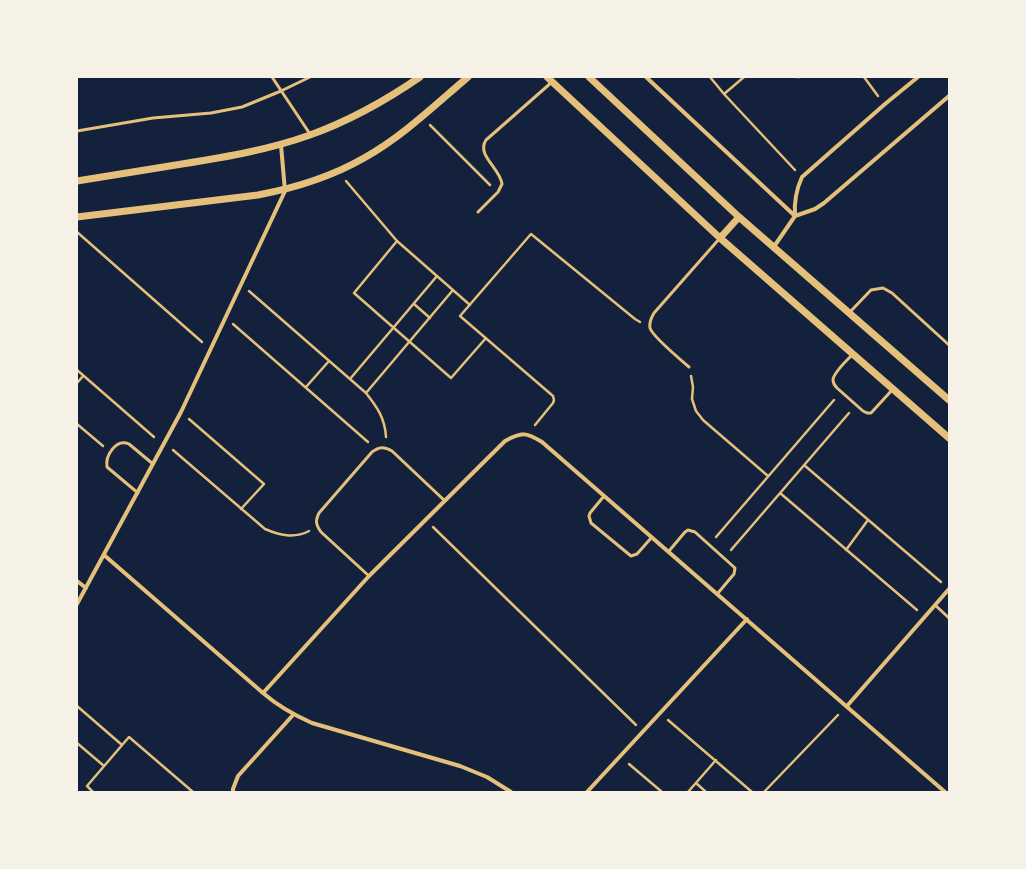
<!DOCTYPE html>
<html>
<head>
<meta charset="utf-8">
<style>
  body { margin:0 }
  #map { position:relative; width:1026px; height:869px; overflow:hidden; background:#14213d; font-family:Jost,sans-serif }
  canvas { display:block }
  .frame { position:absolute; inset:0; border:78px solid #f6f1e7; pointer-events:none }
</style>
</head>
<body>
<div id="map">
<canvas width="1026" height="869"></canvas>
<div class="frame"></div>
</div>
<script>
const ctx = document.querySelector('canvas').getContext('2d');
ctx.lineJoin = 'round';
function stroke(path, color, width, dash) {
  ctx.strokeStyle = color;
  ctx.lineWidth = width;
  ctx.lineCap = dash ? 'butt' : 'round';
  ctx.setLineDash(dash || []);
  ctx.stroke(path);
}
stroke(new Path2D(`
  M710,77l14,17 71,76
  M797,77h2
  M864,77l14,19
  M724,94l20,-17
  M430,125l60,60
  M346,181l51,60 73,64
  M77,232l125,110
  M397,241l-43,52 97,85 35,-40
  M249,291l117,102c11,14 19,25 20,44
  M414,304l16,14
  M233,324l135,118
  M77,370l77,67
  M691,376l2,11 -1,12 4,12 7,9 65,56
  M350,379l87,-103
  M77,383l6,-7
  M306,387l23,-26
  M366,393l87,-103
  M189,419l75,65 -23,25
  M77,424l26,22
  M535,425l18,-22 1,-3 -1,-4 -93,-80 71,-82 104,85 5,3
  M173,450l92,79c14,6 29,10 44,2
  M804,465l137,117
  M780,493l137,117
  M433,527l203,198
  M716,537l118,-137
  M731,550l118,-137
  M846,550l22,-30
  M77,706l45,39
  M668,720l84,72
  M77,743l27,23
  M629,764l33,28
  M696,783l10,9
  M93,792l-6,-6 42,-49 64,55
  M688,792l28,-32
  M764,792l74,-77`), '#e5c07b', 2.5);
stroke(new Path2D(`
  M272,77l38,57
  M77,131l76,-13 58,-5 31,-6 39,-16 29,-14
  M478,212l20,-20 4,-8c-2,-16 -26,-29 -16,-44l66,-58
  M849,313l22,-23 12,-2 9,5 57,52
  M853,354c-5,5 -20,19 -20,26 0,3 2,6 4,8l26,23 4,2h4l22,-24
  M689,367c-8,-7 -37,-31 -39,-39 -1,-6 1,-10 4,-15l66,-75
  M138,493l-31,-26c-2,-11 9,-29 22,-23l24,20
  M604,496l-14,17 -1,3 2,7 40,33 6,-2 15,-17
  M669,551l16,-19 3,-2 7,2 40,36 -1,6 -16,19
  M369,576l-48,-44c-5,-7 -6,-11 -2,-19l53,-61c7,-5 12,-6 20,-1l53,50
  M935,605l14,13`), '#e5c07b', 3);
stroke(new Path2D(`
  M646,77l149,139
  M795,216c-1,-14 1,-26 7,-39l83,-73 33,-27
  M773,248l22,-32 20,-7 9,-6 125,-107
  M104,555l159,138c15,13 31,22 49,30l148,43 27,11 24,15
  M77,581l9,7
  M77,604l104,-192 104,-221 -4,-46
  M263,693l106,-117 136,-135c17,-9 21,-9 37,1l403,350
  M847,706l102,-117
  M233,792v-3l5,-13 55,-61
  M587,792l160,-173`), '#e5c07b', 4);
stroke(new Path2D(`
  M547,77l173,161 229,200
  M589,77l150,140 210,183
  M77,181c35,-6 70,-11 105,-17 44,-7 86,-14 128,-29 39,-14 75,-34 110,-58
  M77,217l181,-22c37,-7 73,-18 106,-37 38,-21 71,-53 104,-81
  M720,238l19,-21`), '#e5c07b', 7);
</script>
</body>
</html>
